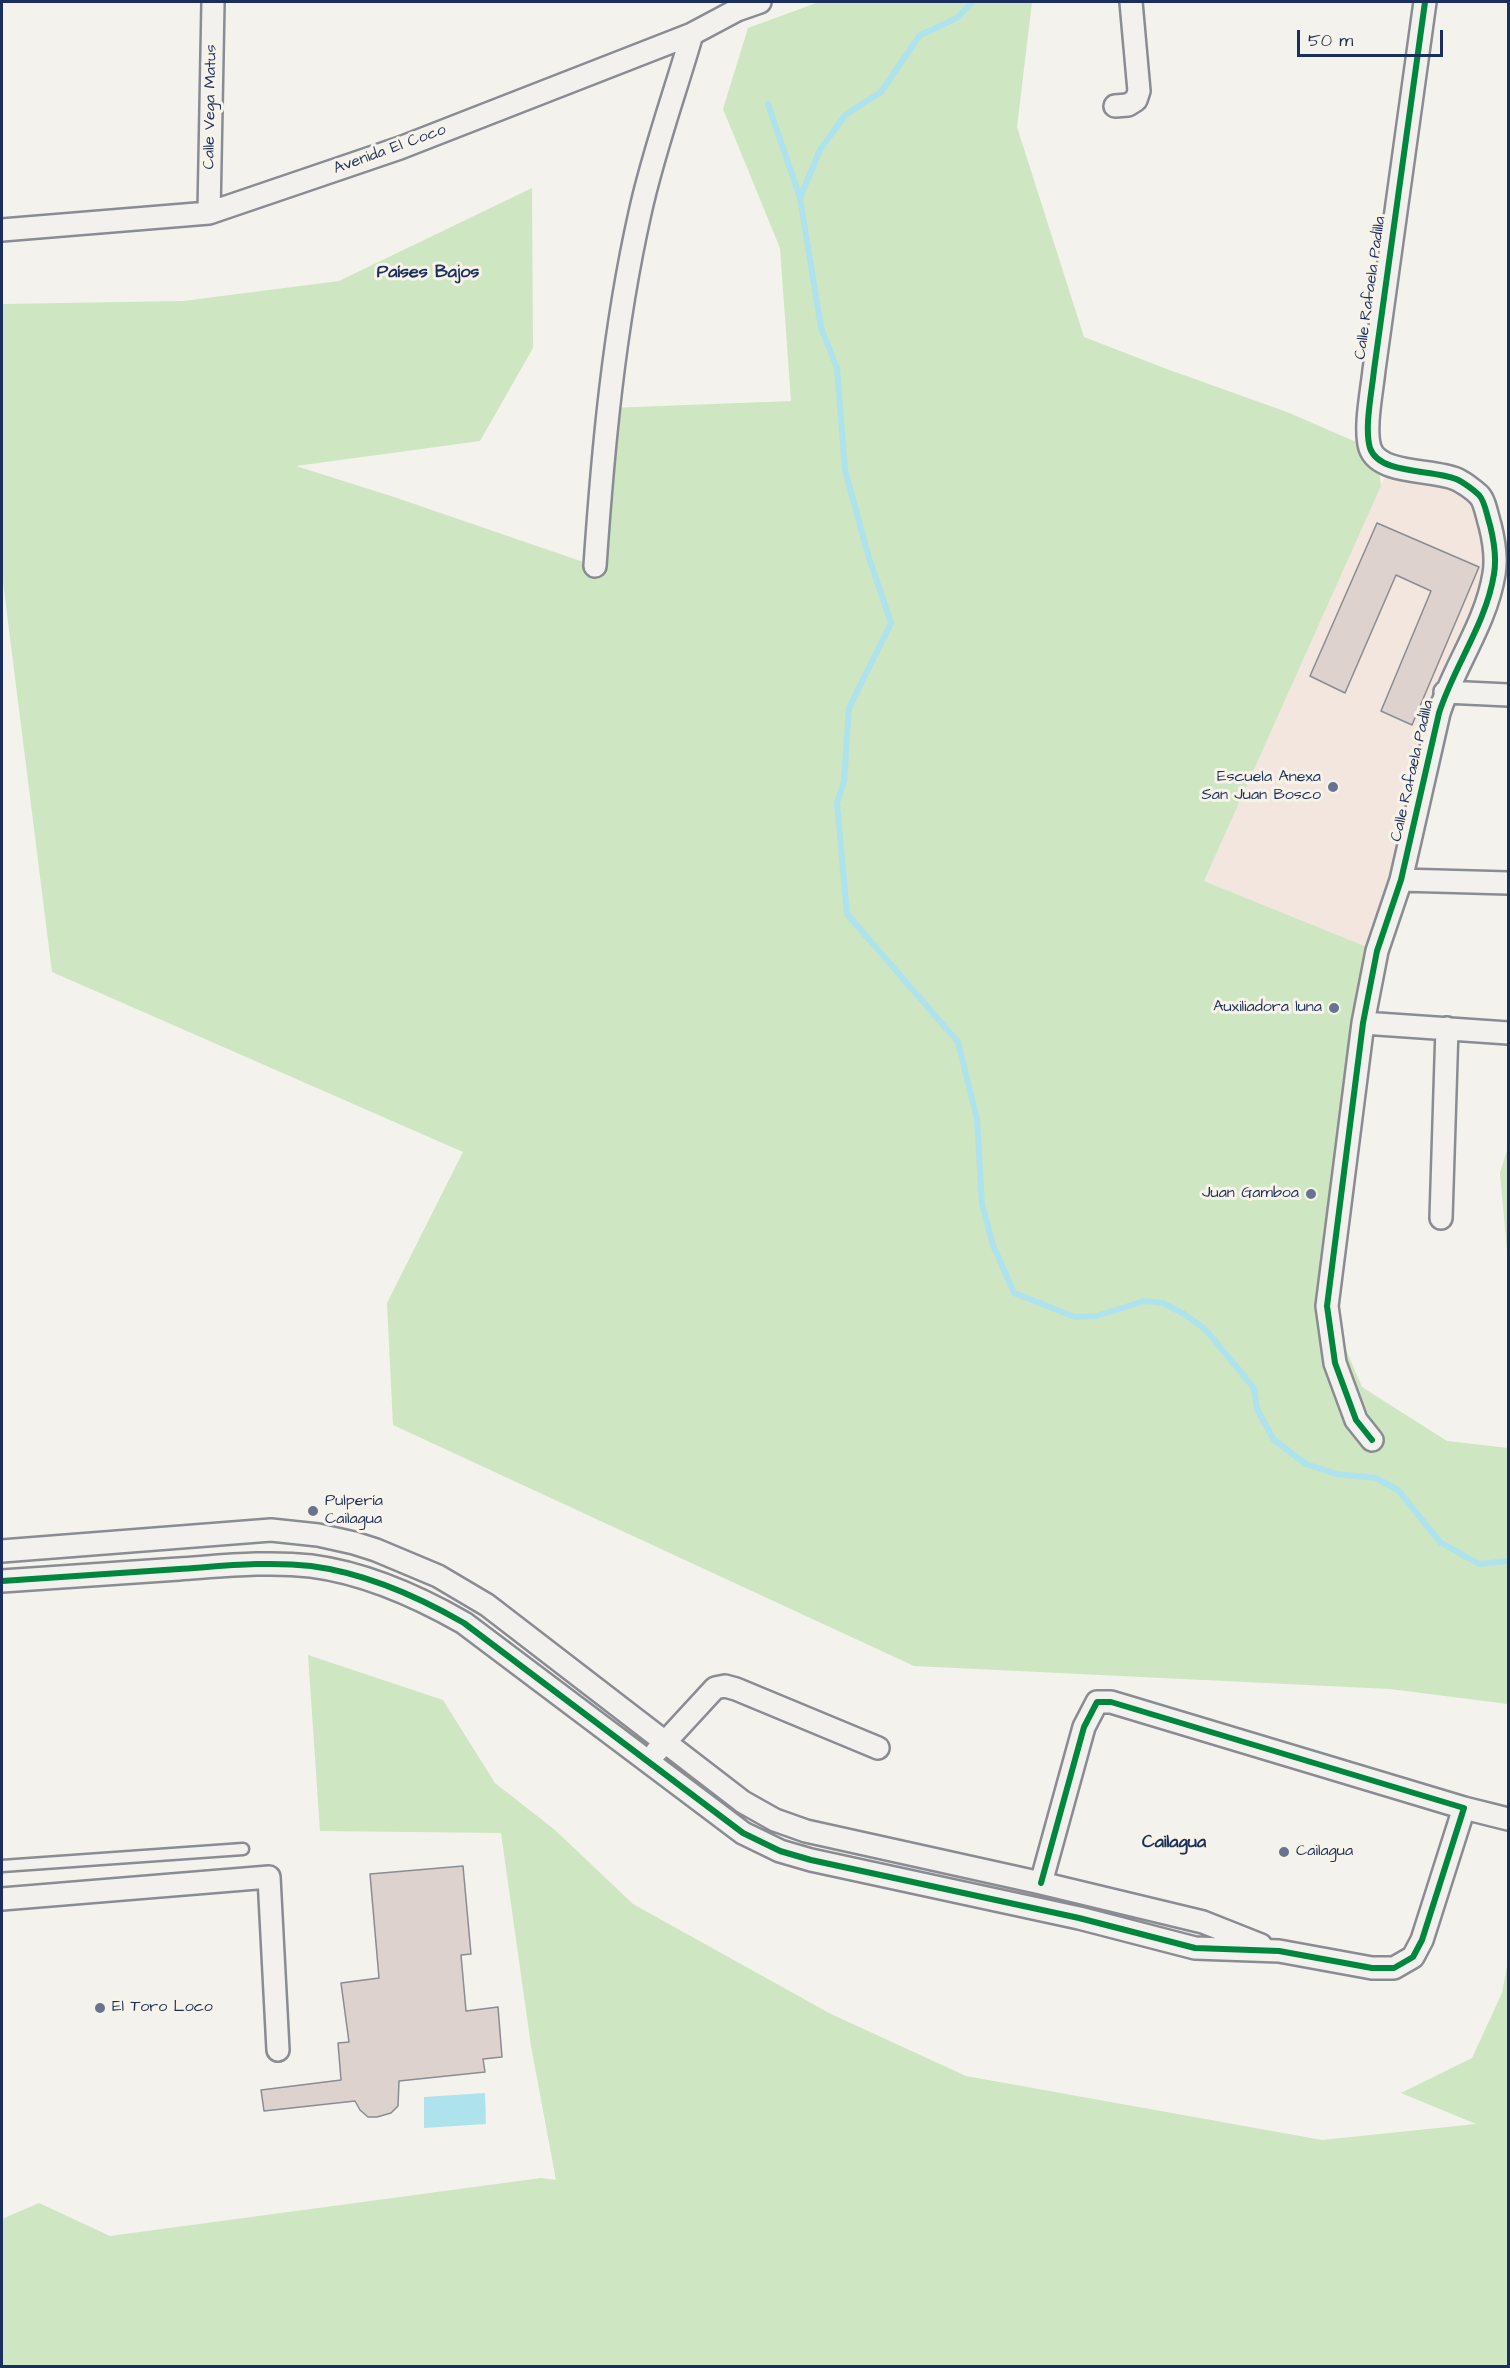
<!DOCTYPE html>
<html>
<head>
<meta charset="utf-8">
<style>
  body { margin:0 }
  #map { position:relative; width:1510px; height:2368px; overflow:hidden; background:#f4f2ec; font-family:"Architects Daughter",sans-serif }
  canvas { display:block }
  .frame { position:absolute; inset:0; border:3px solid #1b2f5e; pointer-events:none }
  .scale { position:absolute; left:1297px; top:30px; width:146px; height:27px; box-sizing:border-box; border:3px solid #1b2f5e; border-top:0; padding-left:8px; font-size:18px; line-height:21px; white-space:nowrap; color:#1b2f5e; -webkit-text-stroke:4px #f7f3e8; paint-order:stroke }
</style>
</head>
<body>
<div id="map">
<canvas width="1510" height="2368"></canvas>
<div class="frame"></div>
<div class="scale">50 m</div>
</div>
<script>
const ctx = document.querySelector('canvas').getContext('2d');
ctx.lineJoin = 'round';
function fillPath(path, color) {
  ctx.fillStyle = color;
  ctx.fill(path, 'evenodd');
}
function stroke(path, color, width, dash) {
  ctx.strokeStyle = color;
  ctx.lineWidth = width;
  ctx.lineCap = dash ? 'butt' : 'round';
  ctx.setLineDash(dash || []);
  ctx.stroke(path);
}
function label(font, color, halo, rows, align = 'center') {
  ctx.font = font + ' "Architects Daughter",sans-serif';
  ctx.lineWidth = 6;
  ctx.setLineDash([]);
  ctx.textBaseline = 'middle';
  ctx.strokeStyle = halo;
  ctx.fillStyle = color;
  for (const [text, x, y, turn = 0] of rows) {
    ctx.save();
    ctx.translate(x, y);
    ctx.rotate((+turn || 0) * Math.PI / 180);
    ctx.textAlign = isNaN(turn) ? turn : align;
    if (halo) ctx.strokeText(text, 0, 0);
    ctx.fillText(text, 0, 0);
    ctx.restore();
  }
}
fillPath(new Path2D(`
  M1390,466l90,30 15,75 -50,121 -68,259 -173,-70z`), '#f2e6de');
fillPath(new Path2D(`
  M819,2h213l-15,125 67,210 80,31 123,44 83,36 8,12 3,26 -177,395 173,70 -50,355 35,81 85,54 61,7v256l-118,-15 -476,-23 -521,-241 -6,-122 76,-151 -411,-180 -50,-398v-270l181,-3 156,-20 193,-93 1,160 -53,93 -184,25 98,31 201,69 14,-158 182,-7 -11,-153 -57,-139 25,-81z
  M1508,1147v115l-8,-89z
  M308,1655l135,45 52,83 60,47 78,74 198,110 135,62 356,64 154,-16 -75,-31 71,-35 30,-65 6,-32v405h-1506v-147l37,-16 71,33 431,-58 15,2 -25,-134 -30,-213 -181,-2z`), '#cee6c1');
fillPath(new Path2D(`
  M485,2093l1,31 -62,4v-31z`), '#aee3ed');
stroke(new Path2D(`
  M768,104l32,94 21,130 16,40 8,102 24,88 22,65 -42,85 -5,73 -7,22 10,111 111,128 19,77 5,85 11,41 21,48 61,24 22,-1 47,-15 19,2 21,11 21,15 49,59 3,21 17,31 32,24 30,10 40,4 22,12 42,52 39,22 29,-3
  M800,198l20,-48 25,-35 36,-23 39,-57 37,-17 15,-16`), '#aee3ed', 6);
const building = new Path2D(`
  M1377,523l102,44 -67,158 -31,-14 50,-120 -35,-16 -51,118 -35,-17z
  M463,1866l8,88 -10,1 5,56 32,-4 4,50 -19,2 2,13 -86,9 -1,25 -7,7 -14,4h-9l-8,-7 -5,-9 -91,10 -3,-21 80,-10 -3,-37 11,-1 -8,-59 38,-5 -9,-104z`);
fillPath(building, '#ded2ce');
stroke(building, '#898c92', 1.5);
const lane = new Path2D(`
  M2,1866l241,-17`);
const street = new Path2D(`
  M1115,106l13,-1 8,-5 3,-9 -8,-89
  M209,213l4,-211
  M2,230l207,-17 191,-65 292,-114 45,-24 23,-8
  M595,566c8,-118 19,-237 45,-353 13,-60 35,-120 52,-179
  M1445,692l63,3
  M1401,880l107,3
  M1363,1023l145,10
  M1441,1218l6,-190
  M1372,1440l-16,-20 -21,-57 -8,-57 36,-283 14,-72 24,-71 38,-167c15,-47 47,-89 55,-139 3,-17 0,-33 -4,-49 -3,-9 -5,-24 -11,-30 -5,-5 -16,-13 -23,-16 -23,-10 -77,-4 -86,-31 -6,-20 2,-57 4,-78l51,-368
  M2,1551l269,-21 47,5 36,8 22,7 62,26 49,29 256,197 32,18 31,11 235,52 162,39 58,23
  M2,1581c59,-4 118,-8 177,-12 44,-3 88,-8 132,-3 54,7 106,30 153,57l279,210 37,18 31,9 268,58 116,30 84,3 93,17h22l19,-11 9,-17 42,-132 -353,-106h-14l-13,25 -43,156
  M656,1752l59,-64 10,-2 11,3 142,59
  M1464,1808l44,11
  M2,1899l267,-22 9,173`);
stroke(lane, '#898c92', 15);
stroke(street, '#898c92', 26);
stroke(lane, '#f2f1ed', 10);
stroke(street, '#f2f1ed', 21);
stroke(new Path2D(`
  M1372,1440l-16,-20 -21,-57 -8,-57 36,-283 14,-72 24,-71 38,-167c15,-47 47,-89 55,-139 3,-17 0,-33 -4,-49 -3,-9 -5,-24 -11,-30 -5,-5 -16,-13 -23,-16 -23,-10 -77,-4 -86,-31 -6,-20 2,-57 4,-78l51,-368
  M2,1581c59,-4 118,-8 177,-12 44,-3 88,-8 132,-3 54,7 106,30 153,57l279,210 37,18 31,9 268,58 116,30 84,3 93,17h22l19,-11 9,-17 42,-132 -353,-106h-14l-13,25 -43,156`), '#00873e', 6);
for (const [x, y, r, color] of [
  [1333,787,6,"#677390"],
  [1334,1008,6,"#677390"],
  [1311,1194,6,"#677390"],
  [313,1511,6,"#677390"],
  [1284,1852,6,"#677390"],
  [100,2008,6,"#677390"]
]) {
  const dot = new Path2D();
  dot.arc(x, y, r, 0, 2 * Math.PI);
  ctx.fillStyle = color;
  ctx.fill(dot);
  stroke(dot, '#f7f3e8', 2);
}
label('16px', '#1b2f5e', '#f7f3e8', [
  ["Calle Vega Matus",211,107,-89],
  ["Avenida El Coco",390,150,-20],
  ["Calle Rafaela Padilla",1371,288,-82],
  ["Calle Rafaela Padilla",1413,771,-77]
]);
label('16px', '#1b2f5e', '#f7f3e8', [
  ["Escuela Anexa",1321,778],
  ["San Juan Bosco",1321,796],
  ["Auxiliadora luna",1322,1008],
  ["Juan Gamboa",1299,1194],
  ["Pulpería",325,1502,"left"],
  ["Cailagua",325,1520,"left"],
  ["Cailagua",1296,1852,"left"],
  ["El Toro Loco",112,2008,"left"]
], 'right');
label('bold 18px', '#1b2f5e', '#f7f3e8', [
  ["Países Bajos",428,273],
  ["Cailagua",1174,1843]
]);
</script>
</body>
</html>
